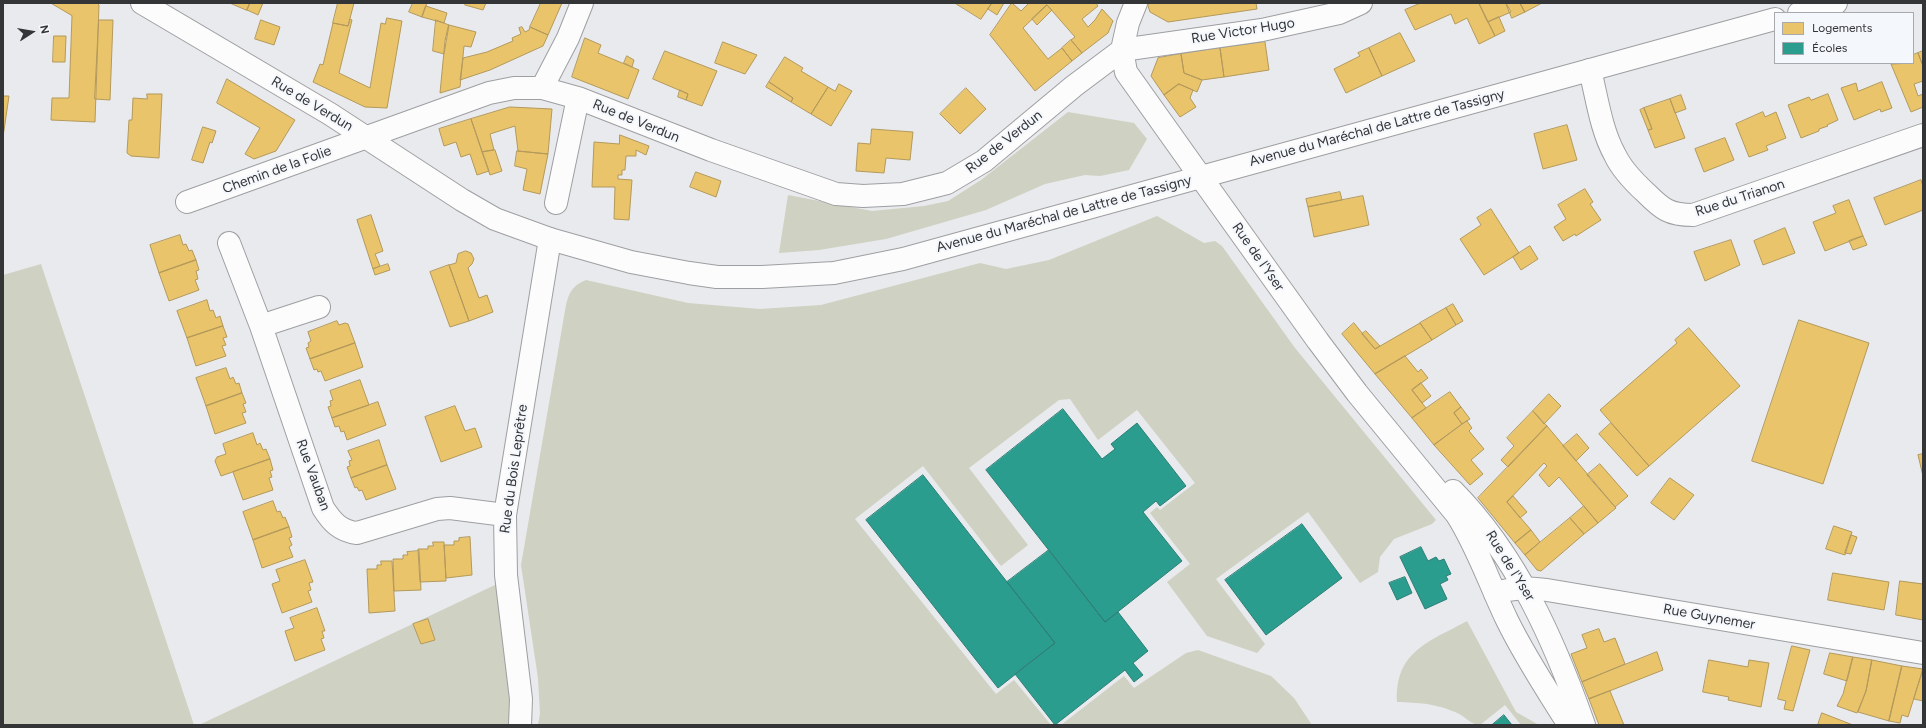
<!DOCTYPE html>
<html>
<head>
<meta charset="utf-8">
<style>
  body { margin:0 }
  #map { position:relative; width:1926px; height:728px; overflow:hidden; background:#e8eaed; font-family:Figtree,sans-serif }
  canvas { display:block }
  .frame { position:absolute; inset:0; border:4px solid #343537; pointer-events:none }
  .legend { position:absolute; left:1774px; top:12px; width:140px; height:52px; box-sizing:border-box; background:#f4f7fc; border:1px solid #a7a9ad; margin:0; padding:5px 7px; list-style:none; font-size:12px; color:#343537 }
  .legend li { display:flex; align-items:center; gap:8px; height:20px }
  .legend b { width:20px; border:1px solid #a7a9ad }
  .north { position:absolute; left:12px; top:12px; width:40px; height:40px; -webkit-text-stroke:3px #f4f7fc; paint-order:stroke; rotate:78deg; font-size:11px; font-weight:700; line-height:16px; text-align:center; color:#343537 }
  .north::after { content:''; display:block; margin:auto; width:14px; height:18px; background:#343537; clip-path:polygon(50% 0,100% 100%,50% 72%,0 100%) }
</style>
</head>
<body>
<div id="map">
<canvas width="1926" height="728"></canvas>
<div class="frame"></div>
<ul class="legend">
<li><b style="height:11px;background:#e9c46a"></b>Logements</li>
<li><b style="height:11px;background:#2a9d8f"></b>Écoles</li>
</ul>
<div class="north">N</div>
</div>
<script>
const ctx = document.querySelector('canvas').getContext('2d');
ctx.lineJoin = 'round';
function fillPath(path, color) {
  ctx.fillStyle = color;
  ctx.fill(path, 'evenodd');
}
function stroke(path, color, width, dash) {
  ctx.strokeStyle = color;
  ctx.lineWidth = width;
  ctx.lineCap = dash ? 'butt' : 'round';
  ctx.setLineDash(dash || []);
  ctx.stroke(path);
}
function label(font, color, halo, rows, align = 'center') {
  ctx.font = font + ' Figtree,sans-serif';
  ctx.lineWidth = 4;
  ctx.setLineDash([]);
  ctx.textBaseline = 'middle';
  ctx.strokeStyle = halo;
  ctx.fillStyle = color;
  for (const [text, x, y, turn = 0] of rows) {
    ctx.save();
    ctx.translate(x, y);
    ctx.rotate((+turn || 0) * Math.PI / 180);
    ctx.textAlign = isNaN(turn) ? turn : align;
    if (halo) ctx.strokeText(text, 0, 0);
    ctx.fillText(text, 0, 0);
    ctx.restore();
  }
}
fillPath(new Path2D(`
  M1068,112l66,11 13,16 -18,31 -29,6 -15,-1 -40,9 -59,26 -100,29 -67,11 -40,3 9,-58 84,16 52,-5 24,-5 33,-21z
  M1157,216l47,27 11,-2 7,5 73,102 141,172 -4,4 -38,15 -14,18 -2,15 -18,11 -52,-71 -92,67 49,65 -8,9 -50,-17 -40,-54 23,-18 -40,-51 7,-6 3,3 35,-27 -58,-73 -39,30 -28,-41 -11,1 -90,68 59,77 -27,21 -78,-100 -68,53 141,175 18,-14 37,45h-513l2,-11 -2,-36 -17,-113 45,-260c3,-13 7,-20 20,-25l102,23 72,6 61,-4 159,-42 26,6 43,-9z
  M41,264l153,461h-191v-450z
  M497,584l16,141h-314z
  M1467,621l49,91 23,13h-18l-16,-20 -25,20c-9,0 -16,-10 -25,-13 -22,-9 -35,-9 -58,-10 -2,-51 32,-60 70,-81z
  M1198,650l73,26 23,22 18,27h-251l63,-49 10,12 52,-35z`), '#cfd1c2');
const homes = new Path2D(`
  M51,3h46l2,2 -4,117 -44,-2 1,-22h17l3,-82z
  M230,3h20l-3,7z
  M250,3h13l-5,12 -11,-5z
  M338,3h16l-6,23 -15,-3z
  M413,3h14l-5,14 -13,-5z
  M466,3h20l-3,7 -18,-5z
  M541,3h21l-14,32 -18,-8z
  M955,3h37l-11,16z
  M992,3h12l-7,12 -9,-6z
  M1012,3l9,8 8,-8h67l2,3 -16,13 6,8 7,-7 7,-11 11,12 -5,12 -26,20 -11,-13 4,-3 -28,-32 -24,23 25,31 14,-11 10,13 -37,30 -45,-56z
  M1150,3h106l1,6 -89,13 -18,-10 -2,-6z
  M1421,3h58l16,33 -16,8 -12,-26 -12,6 -4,-10 -36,16 -10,-20z
  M1479,3h27l5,9 -23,10z
  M1506,3h14l5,9 -13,6z
  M1520,3h22l-17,9z
  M1047,5l5,5 -15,15 -5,-6z
  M426,6l21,7 -3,10 -22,-6z
  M1499,17l6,14 -10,5 -7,-14z
  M387,18l15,3 -15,87 -22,-1 -52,-25 7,-18 3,1 10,-42 15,3 2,-7 2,1 -13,53 31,15 11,-65 4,1z
  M99,20h14l-3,80 -15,-1z
  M261,20l19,7 -6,18 -19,-6z
  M436,20l13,5 -5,29 -11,-3z
  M449,25l27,7 -5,15 -7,-1 -4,41 -20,6 5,-52z
  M522,27l3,5 4,-2 1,-3 18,8 -5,11 -53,24 -30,10 3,-22 24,-6 26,-11 -1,-3 9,-4 -2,-6z
  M1400,33l15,28 -33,15 -13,-28z
  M54,36h12l-1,26h-12z
  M585,38l16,7 -3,8 41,17 -11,29 -56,-22z
  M1071,40l11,13 -10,8 -10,-13z
  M723,42l34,13 -12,19 -30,-11z
  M1265,42l4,28 -45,7 -4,-29z
  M1220,48l4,29 -22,3 -18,-7 -3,-19z
  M1369,48l13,28 -36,17 -12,-24 26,-13 -2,-3z
  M665,51l52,20 -15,35 -16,-6 2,-6 -35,-15z
  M1923,51v15l-5,-13z
  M1918,53l5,13v15l-9,3 4,12 5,-2v13l-12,5 -20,-48 22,-1v-8z
  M1181,54l3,19 18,7 -5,12 -18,-8 -15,11 -13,-19 7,-18z
  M627,56l7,4 -2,7 -8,-4z
  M785,57l18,11 -2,3 27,16 -17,27 -20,-12 2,-4 -24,-16z
  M227,79l68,41 -19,31 -22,8 -9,-5 15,-26 -43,-25z
  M769,82l24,16 -2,4 -25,-15z
  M1882,82l10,26 -11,4 -1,-3 -26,11 -13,-32 15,-5 2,8z
  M839,84l13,7 -21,35 -20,-12 17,-27 7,4z
  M1179,84l14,6 -3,8 6,9 -16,10 -16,-22z
  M966,88l20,21 -26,25 -20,-20z
  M680,90l8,4 -2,6 -8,-3z
  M147,94h15l-3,64 -28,-2 -4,-3 2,-33h3l1,-22 14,1z
  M1828,94l10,26 -11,5 1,1 -9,3v2l-18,7 -13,-33 21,-8 2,3z
  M1681,95l5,14 -11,4 -5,-14z
  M3,96h6l-6,41z
  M1670,99l15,39 -30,10 -7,-18 4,-1 -8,-21z
  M510,107l42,2 -4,45 -30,-3 -3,-25 -25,8 4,16 -12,2 -11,-33z
  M1644,108l8,21 -4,1 -8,-20z
  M1763,112l2,5 11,-5 10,26 -20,8 2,4 -19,7 -13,-33z
  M471,119l18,52 -12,4 -7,-21 -9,3 -5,-15 -12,4 -5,-17z
  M1567,125l10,35 -34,9 -9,-35z
  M203,127l13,4 -4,12 -2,-1 -7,21 -11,-3z
  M872,129l41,3 -3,28 -24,-2 -2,15 -28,-2 2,-28 12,1z
  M620,135l29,11 -3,9 -10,-5v6h-10l-1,14h-3v5h-4v4l14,1 -3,40 -15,-1 1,-32h-23l2,-45 25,2z
  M1725,138l9,22 -30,12 -9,-23z
  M495,150l7,21 -12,4 -8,-23z
  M517,151l31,3 -8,40 -17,-4 4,-21 -12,-3z
  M696,172l25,9 -5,16 -26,-10z
  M1921,180l2,6v24l-38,15 -11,-27z
  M1585,189l8,13 -3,2 11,16 -25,16 -1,-2 -12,7 -9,-14 12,-8 -8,-14z
  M1340,192l2,8 -34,7 -2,-8z
  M1363,196l6,29 -55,12 -6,-30z
  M1849,200l14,36 -38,15 -12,-29 23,-9 -3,-7z
  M1491,209l28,44 -35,22 -24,-36 21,-14 -4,-7z
  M371,215l12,36 -8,3 5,12 -7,3 -16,-49z
  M1785,228l10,25 -32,12 -9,-24z
  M180,235l3,10 3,-1 3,7 3,-1 4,10 -37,13 -9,-28z
  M1863,236l4,9 -14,5 -4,-9z
  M1731,240l9,25 -35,16 -11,-29z
  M1530,246l8,13 -17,11 -8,-13z
  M466,251l5,2 3,6 -2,5 -4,4 11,30 8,-3 6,17 -24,9 -20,-56 7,-2 2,-9z
  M196,260l3,10 -3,1 2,8 -3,1 4,10 -30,11 -10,-28z
  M388,264l2,6 -15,5 -2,-6z
  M449,265l20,56 -19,6 -20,-55z
  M207,300l3,11 3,-1 3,8 4,-2 3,10 -36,12 -10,-27z
  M1453,304l10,17 -7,4 -10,-17z
  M1446,308l10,17 -24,15 -12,-17z
  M1799,320l70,23 -46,141 -71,-23z
  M337,321l2,4 6,-2 3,1 7,19 -45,16 -4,-11 3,-1 -1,-4 3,-2 -3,-9z
  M1354,323l21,26 45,-26 12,17 -57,34 -33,-40z
  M223,326l4,11 -4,1 3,7 -4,1 4,10 -30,10 -9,-28z
  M1689,328l51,58 -91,80 -49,-56 77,-67 -2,-3z
  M1366,331l14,15 -5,3 -13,-15z
  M355,343l8,24 -38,14 -4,-10 -3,1 -1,-3 -3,1 -4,-11z
  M1405,356l13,16 3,-3 7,9 -16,12 14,18 -14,10 -37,-44z
  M226,368l4,11 3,-2 3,7 3,-1 3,10 -36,13 -10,-28z
  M360,380l9,25 -37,13 -4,-11 3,-1 -1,-5 3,-1 -3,-9z
  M1421,383l10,13 -9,7 -10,-13z
  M1450,392l11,15 -7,6 8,11 -28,21 -22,-27z
  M242,393l4,10 -3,1 3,8 -4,1 4,10 -31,11 -9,-28z
  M1549,394l12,12 -17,18 -11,-13z
  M378,402l8,23 -39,15 -3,-9 -3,1 -2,-6 -4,1 -3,-9z
  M455,406l10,25 10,-3 7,19 -41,15 -16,-45z
  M1461,407l9,12 -8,5 -8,-11z
  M1533,411l14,15 -39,41 -7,-7 13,-14 -7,-8z
  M1467,421l5,7 -3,3 15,18 -13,11 12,14 -13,11 -36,-40z
  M1611,423l38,43 -12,10 -38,-42z
  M1547,426l69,82 -18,15 -39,-46 -10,10 -10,-12 8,-9 -3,-3 -37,39 24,28 -16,13 -37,-45z
  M253,433l4,12 3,-2 3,7 3,-1 4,10 -49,17 -6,-15 2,-4 9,-3 -3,-10z
  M1577,434l12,14 -13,13 -13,-15z
  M379,440l8,25 -36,13 -4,-11 3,-1 -1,-5 3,-1 -4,-9z
  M1923,454v22l-5,-21z
  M270,459l3,11 -3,1 2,6 -3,1 4,12 -30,10 -10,-28z
  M1600,464l28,32 -13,11 -28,-32z
  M387,465l9,24 -30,11 -4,-10 -3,1 -2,-4 -2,1 -4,-10z
  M1670,478l24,17 -20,25 -23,-17z
  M1513,496l14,16 -7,6 -13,-16z
  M273,501l4,11 3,-1 3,7 2,-1 4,10 -36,13 -10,-28z
  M1584,506l14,17 -14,11 -14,-16z
  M1570,518l14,16 -43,37 -4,-1 -12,-15z
  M1834,526l18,6 -7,23 -19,-6z
  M289,527l3,10 -3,1 3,7 -3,2 4,10 -31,11 -9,-28z
  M1531,530l9,12 -15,13 -10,-12z
  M1851,535l6,2 -6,17 -6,-1z
  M470,537l2,38 -26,3 -2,-33h10v-4h5v-3z
  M433,542h11l2,39 -26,1 -2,-33h10v-3h5z
  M419,551l2,39 -27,1 -1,-32h10v-4h5l-1,-3z
  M305,560l8,22 -4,1 2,7 -3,1 4,11 -30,11 -10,-29 8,-3 -4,-11z
  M381,561h11l3,50 -26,2 -2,-44h10v-4h4z
  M1833,573l56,9 -5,28 -56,-10z
  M1900,581l23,3v36l-27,-5z
  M317,608l8,23h-3l2,7 -3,1 4,11 -30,11 -10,-30 9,-3 -4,-10z
  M428,619l7,21 -14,4 -8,-20z
  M1599,629l5,13 11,-4 10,26 -43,18 -11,-28 16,-6 -5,-13z
  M1792,646l18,4 -17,61 -9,-2 2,-8 -8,-2z
  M1657,652l6,18 -74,29 -7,-17z
  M1830,653l23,4 -6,24 -23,-7z
  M1853,657l19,3 -6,31 -9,22 -20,-7 6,-12z
  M1709,660l39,7 1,-7 20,3 -8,44 -33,-7 1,-3 -26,-5z
  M1872,660l30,6 -13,55 -31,-9 8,-21z
  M1902,666l21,3 -15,48 -6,-2 -2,8 -11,-2z
  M1923,669v32l-9,-2z
  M1610,691l14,34h-25l-10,-26z
  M1822,713l31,12h-35z`);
fillPath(homes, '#e9c46a');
stroke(homes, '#b3995b', 1);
const schools = new Path2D(`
  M1063,409l39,50 13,-10 -4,-5 26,-21 49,63 -26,20 -4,-5 -13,11 39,49 -77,61 -119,-152z
  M923,475l132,168 -57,45 -132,-168z
  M1302,524l40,54 -76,57 -41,-55z
  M1421,547l7,14 8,-4 3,4 5,-2 7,15 -5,2 2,4 -8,4 7,15 -22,10 -25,-52z
  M1049,550l56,72 13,-10 30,39 -15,12 10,12 -9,7 -9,-12 -70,55 -40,-51 40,-31 -48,-61z
  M1405,577l7,16 -15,7 -8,-17z
  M1504,715l8,10h-20z`);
fillPath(schools, '#2a9d8f');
stroke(schools, '#2d7e75', 1);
const minor = new Path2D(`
  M1136,3l-8,20 -6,27 4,22 74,104
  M1590,70c7,28 11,60 25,85 7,15 19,27 31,38 16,16 23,22 47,22l230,-80
  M542,88l26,-50 14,-35
  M187,202l302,-109 25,-5h28l36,10 133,52 125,44 27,2 40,-2 44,-11 37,-22 90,-75 48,-36 140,-20 77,-17 22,-10
  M556,203l22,-105
  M229,243l32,83 62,182c9,14 17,23 34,25l80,-24 13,-1 55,7
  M261,326l58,-19
  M1495,593c22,-6 31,-5 52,-3l376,63
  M520,725l1,-26 -15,-124 -1,-60 45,-276`);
const tertiary = new Path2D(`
  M1200,176l118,165 39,52 100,122c21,33 33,70 50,105 18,37 40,70 62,105
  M1453,491c64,65 101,149 131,234`);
const secondary = new Path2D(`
  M142,3l188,111 132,86 33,19 55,20 81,23 58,11 28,4h45l72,-4 69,-14 872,-240
  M1799,13l37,-10`);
stroke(minor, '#9e9fa2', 24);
stroke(tertiary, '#9e9fa2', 24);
stroke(secondary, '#9e9fa2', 24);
stroke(minor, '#fcfcfc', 22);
stroke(tertiary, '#fcfcfc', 22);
stroke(secondary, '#fcfcfc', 22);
label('14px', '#343537', '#f4f7fc', [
  ["Rue Victor Hugo",1243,31,-9],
  ["Rue de Verdun",312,104,31],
  ["Rue de Verdun",636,121,22],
  ["Avenue du Maréchal de Lattre de Tassigny",1377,128,-15],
  ["Rue de Verdun",1004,142,-38],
  ["Chemin de la Folie",277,170,-20],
  ["Rue du Trianon",1740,198,-18],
  ["Avenue du Maréchal de Lattre de Tassigny",1064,214,-15],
  ["Rue de l'Yser",1258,257,55],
  ["Rue du Bois Leprêtre",514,469,-82],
  ["Rue Vauban",313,475,70],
  ["Rue de l'Yser",1510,566,58],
  ["Rue Guynemer",1709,617,10]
]);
</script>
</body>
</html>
